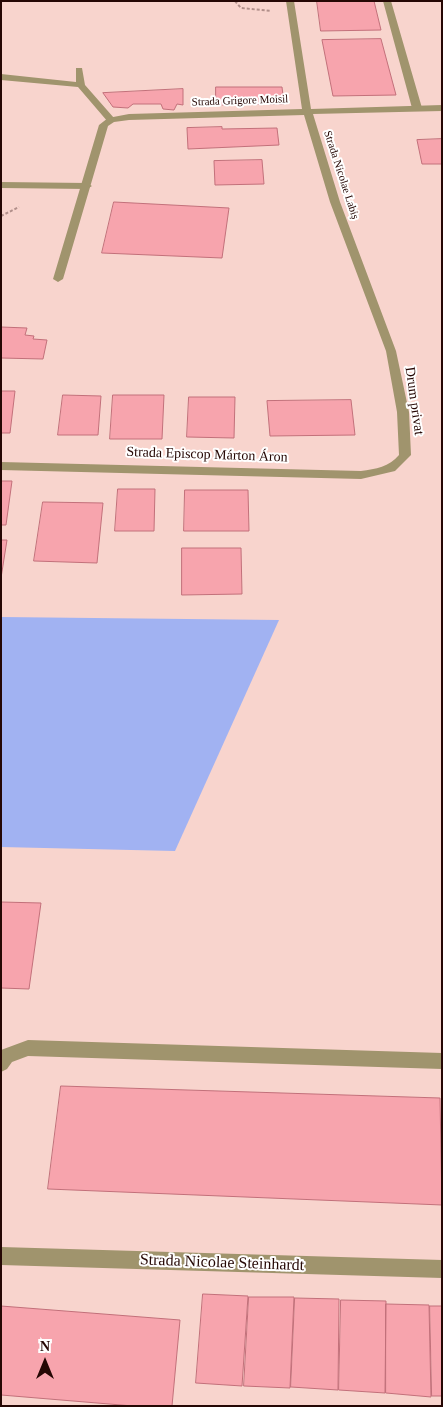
<!DOCTYPE html>
<html>
<head>
<meta charset="utf-8">
<style>
  body { margin:0 }
  #map { position:relative; width:443px; height:1407px; overflow:hidden; background:#f8d4cd; font-family:"Times New Roman",serif }
  canvas { display:block }
  .frame { position:absolute; inset:0; border:2px solid #250704; pointer-events:none }
  .north { position:absolute; left:20px; top:1337px; width:50px; height:50px; -webkit-text-stroke:4px #fff; paint-order:stroke; rotate:0deg; font-size:14px; font-weight:700; line-height:20px; text-align:center; color:#250704 }
  .north::after { content:''; display:block; margin:auto; width:18px; height:22px; background:#250704; clip-path:polygon(50% 0,100% 100%,50% 72%,0 100%) }
</style>
</head>
<body>
<div id="map">
<canvas width="443" height="1407"></canvas>
<div class="frame"></div>
<div class="north">N</div>
</div>
<script>
const ctx = document.querySelector('canvas').getContext('2d');
ctx.lineJoin = 'round';
function fillPath(path, color) {
  ctx.fillStyle = color;
  ctx.fill(path, 'evenodd');
}
function stroke(path, color, width, dash) {
  ctx.strokeStyle = color;
  ctx.lineWidth = width;
  ctx.lineCap = dash ? 'butt' : 'round';
  ctx.setLineDash(dash || []);
  ctx.stroke(path);
}
function label(font, color, halo, rows, align = 'center') {
  ctx.font = font + ' "Times New Roman",serif';
  ctx.lineWidth = 4;
  ctx.setLineDash([]);
  ctx.textBaseline = 'middle';
  ctx.strokeStyle = halo;
  ctx.fillStyle = color;
  for (const [text, x, y, turn = 0] of rows) {
    ctx.save();
    ctx.translate(x, y);
    ctx.rotate((+turn || 0) * Math.PI / 180);
    ctx.textAlign = isNaN(turn) ? turn : align;
    if (halo) ctx.strokeText(text, 0, 0);
    ctx.fillText(text, 0, 0);
    ctx.restore();
  }
}
fillPath(new Path2D(`
  M1,617l278,3 -104,231 -174,-4z`), '#a1b2f2');
const building = new Path2D(`
  M317,1h57l7,29 -60,1z
  M381,39l15,56 -63,1 -11,-56z
  M216,87h66l2,17 -68,1z
  M183,89v16l-6,-1 -3,6 -11,-1 -2,-5h-28l-5,4 -15,-1 -10,-14z
  M222,127v2l55,-1 2,17 -91,4 -1,-21z
  M442,139v25h-20l-5,-24z
  M262,160l2,24 -49,1 -1,-24z
  M114,202l115,6 -7,50 -120,-5z
  M1,327l26,1 -2,7 9,1 -1,3 14,1 -4,19 -42,-1z
  M1,391h14l-5,42h-9z
  M63,395l38,1 -3,39h-40z
  M113,395h51l-2,44h-52z
  M189,397h46l-1,41 -47,-1z
  M351,400l4,35 -85,1 -3,-35z
  M1,481h11l-6,44h-5z
  M118,489h37l-1,42h-39z
  M185,490h63l1,41h-65z
  M43,502l60,1 -6,60 -63,-2z
  M1,540h6l-6,38z
  M182,548h59l1,46 -60,1z
  M1,902l40,1 -12,86 -28,-1z
  M61,1086l379,12 2,107 -394,-16z
  M203,1294l45,2 -6,90 -46,-3z
  M249,1297h45l-4,91 -46,-2z
  M295,1298l44,1 -1,91 -47,-3z
  M341,1300l45,1 -1,92 -46,-3z
  M386,1304l43,1 2,92 -45,-4z
  M1,1306l179,14 -8,86h-39l-132,-11z
  M430,1306h12v90h-10z`);
fillPath(building, '#f7a4ad');
stroke(building, '#c2707a', 1);
stroke(new Path2D(`
  M235,1l6,7 30,3
  M1,216l18,-9`), '#b18f8a', 2, [3, 2]);
fillPath(new Path2D(`
  M383,1h8l31,107 -2,2 -8,-2z
  M76,68h6l3,17 29,33v4h-6l-30,-35 -77,-7v-6l75,8z
  M1,182l86,1 5,3 -5,3 -86,-1z
  M28,1040l414,13v16l-414,-13 -16,6 -5,7 -6,3v-22z`), '#a0946d');
fillPath(new Path2D(`
  M286,1h8l17,108 131,-4v6l-129,3 27,88 56,149 13,61 2,43 -16,16 -34,8 -360,-9v-8l360,9c15,-2 28,-4 38,-16l-2,-43 -11,-61 -56,-149 -26,-87 -175,5 -15,2 -6,4 -45,153 -5,3 -5,-3 46,-154 9,-7 21,-4 173,-5z
  M1,1247l441,13v18l-441,-13z`), '#a0946d');
label('11px', '#250704', '#fff', [
  ["Strada Grigore Moisil",240,101,-2],
  ["Strada Nicolae Labiș",341,175,72]
]);
label('14px', '#250704', '#fff', [
  ["Drum privat",414,401,82],
  ["Strada Episcop Márton Áron",207,455,2]
]);
label('16px', '#250704', '#fff', [
  ["Strada Nicolae Steinhardt",222,1263,2]
]);
</script>
</body>
</html>
